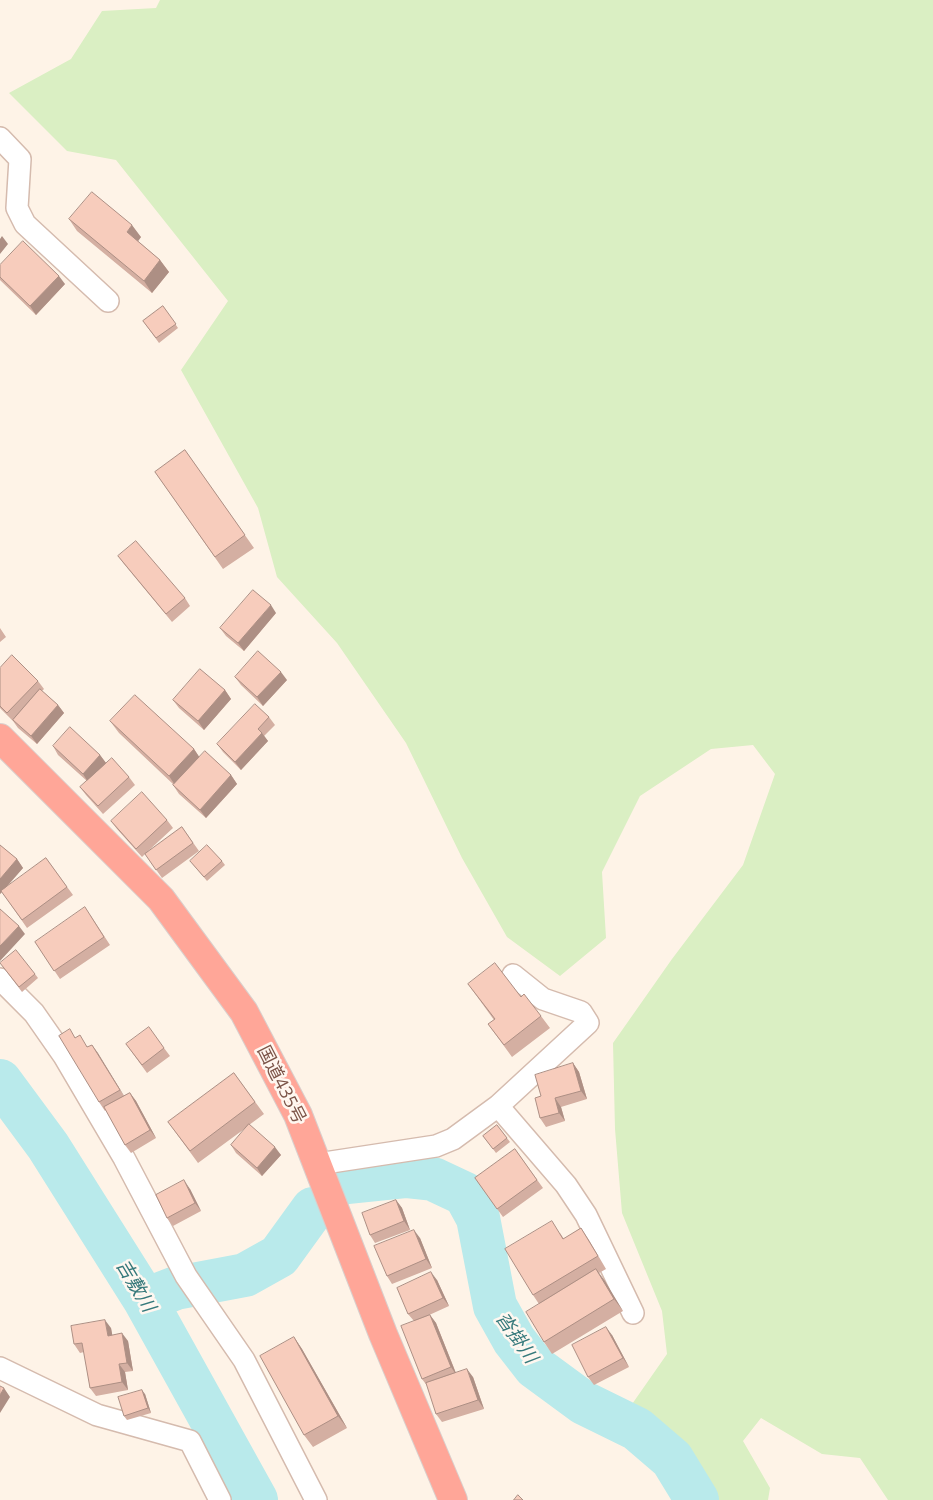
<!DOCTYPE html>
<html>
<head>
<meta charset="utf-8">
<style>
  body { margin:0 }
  canvas { display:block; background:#fef3e7 }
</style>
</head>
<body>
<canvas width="933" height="1500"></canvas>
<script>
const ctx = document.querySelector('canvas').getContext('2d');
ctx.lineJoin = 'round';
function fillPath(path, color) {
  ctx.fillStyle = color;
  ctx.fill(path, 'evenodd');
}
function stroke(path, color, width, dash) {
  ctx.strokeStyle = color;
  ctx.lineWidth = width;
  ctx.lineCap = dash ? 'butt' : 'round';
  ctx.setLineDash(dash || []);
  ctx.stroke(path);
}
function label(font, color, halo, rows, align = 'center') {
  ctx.font = font + ' "Open Sans","Noto Sans JP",sans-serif';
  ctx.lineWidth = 5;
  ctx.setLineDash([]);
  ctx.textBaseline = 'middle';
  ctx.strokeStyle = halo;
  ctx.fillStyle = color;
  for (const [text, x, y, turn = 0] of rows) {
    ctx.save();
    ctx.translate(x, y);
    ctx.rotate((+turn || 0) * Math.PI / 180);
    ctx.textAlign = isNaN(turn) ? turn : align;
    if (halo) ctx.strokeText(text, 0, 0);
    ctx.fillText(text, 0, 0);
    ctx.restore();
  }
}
fillPath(new Path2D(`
  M160,0h773v1500h-45l-28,-42 -38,-4 -61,-36 -18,23 27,47 -2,12h-57l-32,-56 -49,-37 37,-53 -5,-43 -40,-98 -7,-84 -2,-86 59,-84 71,-94 32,-91 -22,-29 -42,4 -71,47 -38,76 4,66 -46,38 -53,-39 -45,-79 -56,-115 -69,-100 -60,-66 -19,-69 -77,-138 47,-69 -112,-141 -49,-9 -58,-58 62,-34 31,-48 54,-3z`), '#daefc3');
stroke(new Path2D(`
  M0,1081l48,65 97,154 111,200
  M347,1182l58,-6 28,3 32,15 13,24 17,88 19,34 21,27 49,36 53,26 35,30 25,41
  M145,1300l31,-12 69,-13 34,-19 34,-47`), '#b9eaeb', 44);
const street = new Path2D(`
  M0,138l20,21 -3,49 8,16 83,77
  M0,979l34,34 30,43 60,102 62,118 58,84 72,140
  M498,1106l90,-83 -7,-11 -38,-13 -30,-24
  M318,1164l118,-18 17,-7 45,-33 68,79 20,30 47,98
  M0,1368l97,47 93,26 30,59`);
const highway = new Path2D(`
  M0,738l161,161 83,113 54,103 85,219 70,166`);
stroke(street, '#d5bbae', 24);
stroke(highway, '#dacfcc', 30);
stroke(street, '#fff', 21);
stroke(highway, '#ffa698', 28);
fillPath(new Path2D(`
  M69,219l72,18 -3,4 22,19 9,12 -17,21 -75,-62z
  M0,265l65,19 -29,31 -36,-35z
  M163,306l15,22 -19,15 -16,-22z
  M185,450l69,98 -31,21 -68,-97z
  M118,556l67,42 5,8 -18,16 -48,-58z
  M276,613l-32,38 -18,-15 -6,-8z
  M0,628l6,9 -6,5z
  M0,668l38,13 6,8 -2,2 16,14 6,8 -27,31 -19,-16 -5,-7 -13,-13z
  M235,677l52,3 -24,26 -22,-21z
  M225,690l6,9 -27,31 -25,-22 -6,-8z
  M269,717l6,8 -11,11 4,5 -27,29 -18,-18 -6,-8z
  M110,721l84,28 5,8 32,18 6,9 -31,34 -27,-24 -6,-9h1l-55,-52z
  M53,746l47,9 6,8 23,14 6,8 -32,29 -17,-19 -6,-8 7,-6 -29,-26z
  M167,820l6,8 -27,25 36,-26 17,24 -37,27 -17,-24 -3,3 -25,-28 -6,-8z
  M0,845l17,14 6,9 -19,22 42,-32 27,37 -46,33 -25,-36 -2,2z
  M190,861h32l3,4 -18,16z
  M91,916l19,29 -50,34 -25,-37z
  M3,967l32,7 3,4 -16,14z
  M468,984l53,13 20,19 9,12 -38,29 -24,-33 6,-4z
  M76,1038l12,9 4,-2 32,51 6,-3 6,8 20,37 -25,15 -6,-8 -19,-35 -1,1 -6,-9z
  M126,1044l38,4 6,8 -23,17z
  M573,1063l6,9 8,27 -26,8 4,14 -19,6 -6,-9 1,-22z
  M234,1073l30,41 -15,11 32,30 -19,21 -26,-23 -5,-8 16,-18 -49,36 -30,-41z
  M497,1125l13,17 -14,11 -13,-17z
  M515,1149l28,39 -40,29 -28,-39z
  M190,1189l11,22 -28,15 -6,-8z
  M396,1200l6,8 8,22 -35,13 -5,-8z
  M581,1228l8,12 17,29 -7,4 24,38 -71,43 -8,-12 -5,-38 -6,-9 27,-62 4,6z
  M420,1238l12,30 -40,16 -5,-8z
  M437,1280l12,26 -22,10 3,-1 6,8 20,50 17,4 11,32 -42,13 -6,-8 -8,-27 -6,-8 -8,-58 -6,-7z
  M111,1328l1,7 16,6 5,30 -8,1 3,18 -32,6 -6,-8 -6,-36 -4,1 -6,-9z
  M612,1335l17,32 -35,18 -6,-8z
  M294,1337l8,12 45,79 -34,19 -9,-12z
  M145,1394l6,19 -24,7 -3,-4z`), '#d4afa2');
fillPath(new Path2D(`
  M132,225l9,12 -5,7 -9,-12z
  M2,236l6,8 -8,10v-15z
  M160,260l9,12 -17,21 -8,-12z
  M59,276l6,8 -29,31 -6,-9z
  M271,605l5,8 -32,38 -6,-8z
  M281,672l6,8 -24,26 -6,-9z
  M225,690l6,9 -27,31 -6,-9z
  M58,705l6,8 -27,31 -6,-8z
  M262,733l6,8 -27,29 -6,-8z
  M194,749l8,12 -25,27 -8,-12z
  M100,755l6,8 -18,19 -5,-8z
  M231,775l6,9 -31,34 -6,-8z
  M17,859l6,9 -23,26v-15z
  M19,926l6,8 -25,27v-15z
  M92,1045l6,8 28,46 -6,-9z
  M573,1063l6,9 8,27 -6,-8z
  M130,1093l6,8 20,37 -6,-8z
  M555,1098l6,9 4,14 -6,-8z
  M275,1147l6,8 -19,21 -5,-8z
  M184,1180l6,9 11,22 -6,-8z
  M396,1200l6,8 8,22 -6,-9z
  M414,1230l6,8 12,30 -6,-9z
  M596,1269l9,12 18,30 -9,-12z
  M431,1272l6,8 12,26 -6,-8z
  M430,1315l6,8 21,53 -6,-9z
  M105,1320l6,8 3,16 -6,-8z
  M606,1327l6,8 17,32 -6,-9z
  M122,1333l6,8 5,30 -6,-8z
  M294,1337l8,12 45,79 -9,-12z
  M119,1364l6,8 3,18 -6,-8z
  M467,1369l6,8 11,32 -6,-9z
  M4,1388l6,9 -10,16v-18z
  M142,1390l3,4 6,19 -3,-5z`), '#ad8f84');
const building = new Path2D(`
  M92,192l40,33 -5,7 33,28 -16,21 -75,-62z
  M23,241l36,35 -29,30 -30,-29v-12z
  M163,306l13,18 -20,14 -13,-17z
  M185,450l60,85 -30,22 -60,-85z
  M136,541l49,57 -19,16 -48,-58z
  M253,590l18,15 -33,38 -18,-15z
  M258,651l23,21 -24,25 -22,-20z
  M12,655l26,26 -31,32 -7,-7v-38z
  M200,669l25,21 -27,31 -25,-21z
  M40,689l18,16 -27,31 -18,-16z
  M135,695l59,54 -25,27 -59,-55z
  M255,704l14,13 -11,12 4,4 -27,29 -18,-18z
  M70,727l30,28 -17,19 -30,-28z
  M205,751l26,24 -31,35 -27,-25z
  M112,758l17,19 -31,29 -18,-19z
  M142,792l25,28 -31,29 -25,-28z
  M182,827l11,16 -37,27 -11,-16z
  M0,845l17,14 -17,20z
  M207,845l15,16 -18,16 -14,-16z
  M46,858l21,29 -45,33 -21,-29z
  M85,907l19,30 -50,34 -19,-29z
  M0,909l19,17 -19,20z
  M16,950l19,24 -16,13 -19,-24z
  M495,963l26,34 3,-3 17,22 -37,29 -16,-21 7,-5 -27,-35z
  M149,1027l15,21 -22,17 -16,-21z
  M70,1029l5,9 5,-3 7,12 5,-2 28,45 -21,12 -40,-66z
  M573,1063l8,28 -26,7 4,15 -19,5 -5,-20 6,-2 -6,-21z
  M234,1073l21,29 -65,49 -22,-29z
  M130,1093l20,37 -25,15 -21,-38z
  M249,1124l26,23 -18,21 -26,-23z
  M497,1125l10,13 -14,11 -10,-13z
  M515,1149l22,31 -40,29 -22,-31z
  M184,1180l11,23 -28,15 -11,-23z
  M396,1200l8,21 -34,14 -8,-22z
  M552,1221l11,18 18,-11 17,28 -65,39 -28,-46z
  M414,1230l12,29 -39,17 -13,-30z
  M596,1269l18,30 -70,43 -18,-30z
  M431,1272l12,26 -35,16 -11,-26z
  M430,1315l21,52 -29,12 -21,-53z
  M105,1320l3,16 14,-3 5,30 -8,1 3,18 -32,6 -8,-45 -8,1 -3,-18z
  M606,1327l17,31 -35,19 -16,-32z
  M294,1337l44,79 -34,19 -44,-79z
  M467,1369l11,31 -42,14 -10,-31z
  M0,1386l4,2 -4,7z
  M142,1390l6,18 -24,8 -6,-19z
  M518,1495l5,5h-9z`);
fillPath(building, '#f7ccbc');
stroke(building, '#ad8f84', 1);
label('18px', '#7c5448', '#fff7f0', [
  ["国道435号",281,1085,63]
]);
label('italic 19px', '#36797b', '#fff7f0', [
  ["吉敷川",135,1286,59],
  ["沓掛川",516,1338,55]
]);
</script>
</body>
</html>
